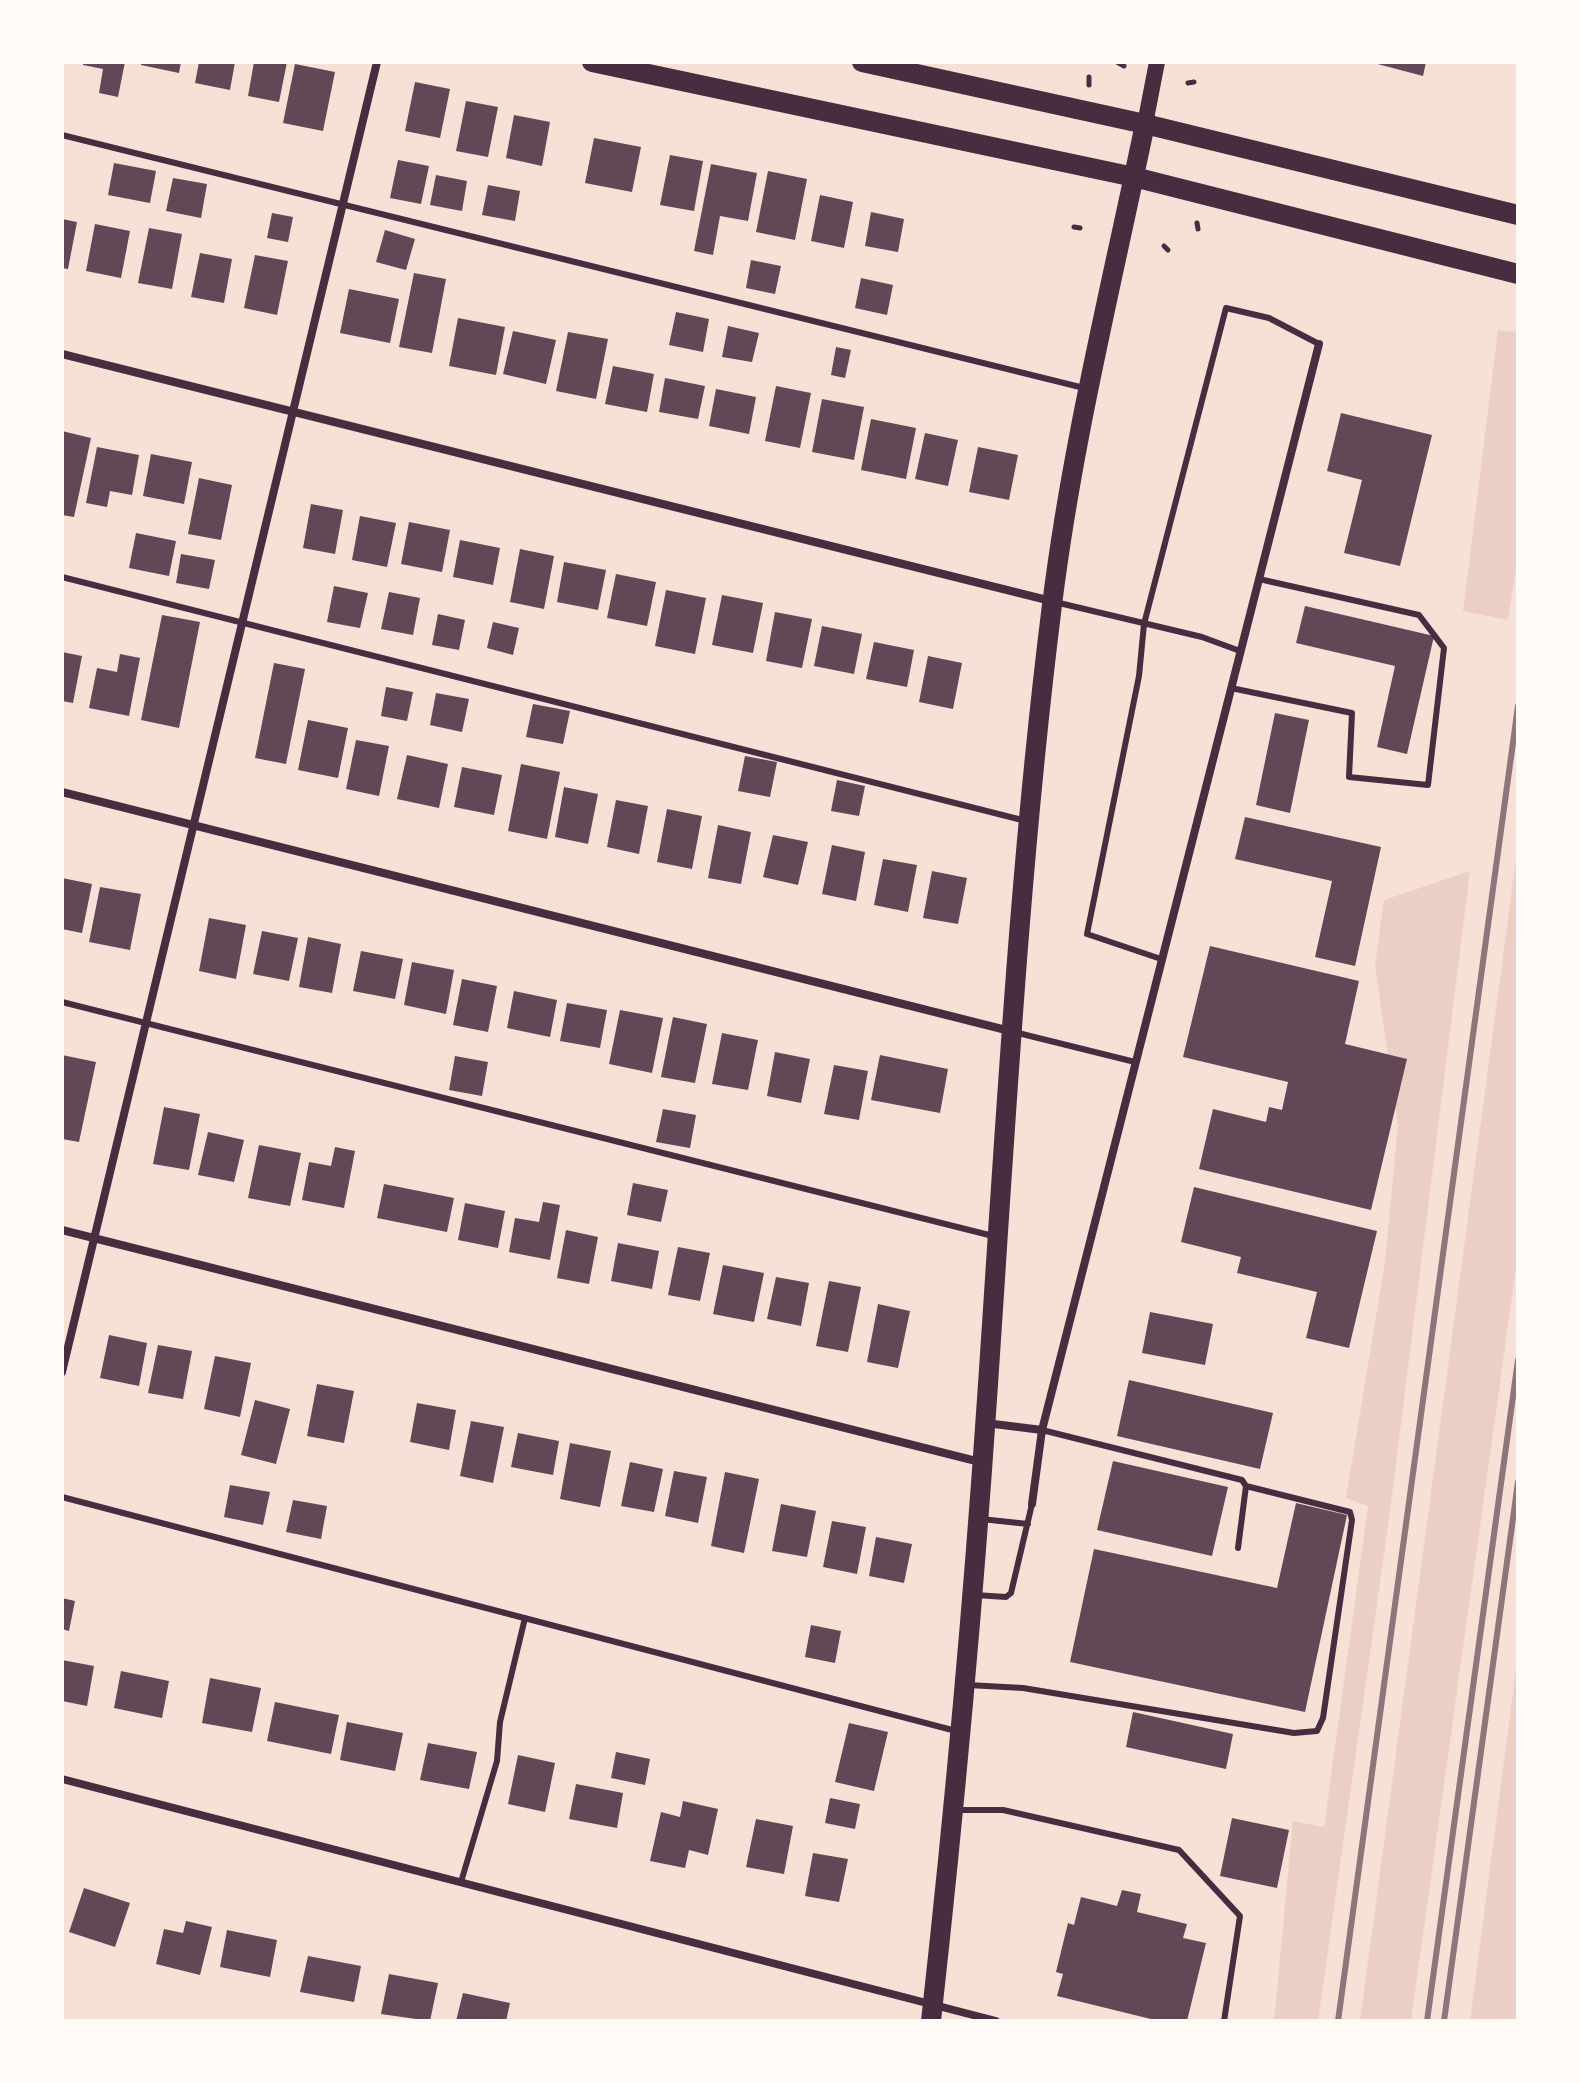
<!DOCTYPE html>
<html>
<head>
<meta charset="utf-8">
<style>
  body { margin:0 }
  #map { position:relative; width:1580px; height:2083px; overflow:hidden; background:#f7e1d7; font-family:Cabin,sans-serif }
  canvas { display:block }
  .frame { position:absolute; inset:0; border:64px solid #fffaf5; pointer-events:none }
</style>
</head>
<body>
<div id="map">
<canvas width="1580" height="2083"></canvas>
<div class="frame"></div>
</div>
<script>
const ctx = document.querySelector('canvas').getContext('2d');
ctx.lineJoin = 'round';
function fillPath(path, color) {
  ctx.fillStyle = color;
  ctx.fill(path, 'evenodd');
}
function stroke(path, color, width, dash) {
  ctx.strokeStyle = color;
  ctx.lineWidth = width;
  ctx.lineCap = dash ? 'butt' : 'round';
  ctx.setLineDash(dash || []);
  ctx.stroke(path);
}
fillPath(new Path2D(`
  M1498,330l20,3v224l-10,63 -45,-9z
  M1518,845v409l-107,767h-51z
  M1470,871l-80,641 -72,509h-44l19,-200 31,6 44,-321 -22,-8 39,-236 13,-137 -23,-160 9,-65z
  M1518,1654v367h-48z`), '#ebcfc5');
fillPath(new Path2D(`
  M83,62h42l-7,35 -19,-4 4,-24 -20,-4z
  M141,62h40l-2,11 -38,-8z
  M199,62h36l-5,28 -35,-7z
  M254,62h33l-8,40 -31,-6z
  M1370,62h56l-3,14z
  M295,64l40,8 -12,59 -40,-8z
  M415,82l35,7 -10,49 -35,-7z
  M466,101l32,6 -10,50 -32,-6z
  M514,115l36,7 -8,44 -36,-8z
  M594,138l47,9 -9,45 -47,-9z
  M670,155l33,6 -9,50 -34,-6z
  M398,160l31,6 -8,38 -31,-6z
  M114,163l42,8 -6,32 -42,-8z
  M711,164l46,9 -9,48 -28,-5 -7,39 -19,-4z
  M768,171l39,8 -12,61 -39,-8z
  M436,175l31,6 -5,30 -32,-6z
  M173,178l34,6 -6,34 -35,-7z
  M488,185l32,6 -5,30 -33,-6z
  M820,195l33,7 -9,46 -33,-7z
  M871,212l33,7 -6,33 -33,-6z
  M272,213l21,4 -5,25 -21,-4z
  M62,219l15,3 -9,47 -6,-1z
  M95,224l35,7 -9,47 -35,-7z
  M149,228l33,6 -10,55 -34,-6z
  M385,230l30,9 -9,31 -30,-8z
  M200,253l32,6 -8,44 -33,-6z
  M255,255l33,6 -11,54 -33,-7z
  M751,260l30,6 -6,28 -29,-6z
  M414,273l32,6 -14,74 -33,-6z
  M861,278l32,7 -6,30 -32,-7z
  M349,289l50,10 -9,44 -50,-10z
  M676,312l33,7 -6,33 -34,-7z
  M458,318l47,9 -9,48 -47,-9z
  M728,326l31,7 -7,29 -30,-5z
  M513,331l43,9 -10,44 -43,-10z
  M568,332l40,7 -12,60 -40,-8z
  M836,347l15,3 -6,28 -14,-3z
  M613,366l41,8 -7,38 -42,-8z
  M665,378l40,8 -7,33 -39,-7z
  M776,386l35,7 -11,55 -35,-7z
  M716,389l40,8 -7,37 -40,-8z
  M822,399l42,8 -10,53 -42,-8z
  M1341,413l91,22 -32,131 -56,-13 18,-73 -35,-9z
  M871,419l45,9 -10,51 -45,-9z
  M62,431l29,7 -17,79 -12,-2z
  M925,433l33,7 -10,46 -33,-7z
  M97,447l42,8 -7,40 -22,-4 -3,16 -21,-4z
  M978,447l40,8 -9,45 -40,-8z
  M151,454l41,8 -8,42 -41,-8z
  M199,478l33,7 -11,55 -33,-6z
  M311,504l32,6 -8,44 -32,-6z
  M360,516l36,7 -9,44 -35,-7z
  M409,522l41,8 -8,42 -41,-8z
  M136,533l40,8 -7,35 -40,-8z
  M460,540l40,8 -7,37 -40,-8z
  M520,549l34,7 -10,53 -34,-7z
  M181,554l34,6 -6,29 -33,-6z
  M564,562l42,8 -8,40 -41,-8z
  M616,574l40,8 -9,44 -40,-8z
  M334,586l34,7 -8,35 -33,-6z
  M666,590l40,8 -11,56 -40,-8z
  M389,592l31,6 -7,37 -32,-6z
  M722,595l41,8 -10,50 -41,-8z
  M1305,606l129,30 -27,118 -30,-7 18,-81 -99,-23z
  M775,612l37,7 -10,49 -36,-7z
  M438,614l27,6 -6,30 -27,-5z
  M162,615l38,7 -21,106 -38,-8z
  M493,622l26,6 -6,27 -26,-7z
  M822,626l40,8 -8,40 -40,-8z
  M874,642l40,8 -7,37 -41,-8z
  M62,652l20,4 -9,47 -11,-2z
  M120,654l20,4 -11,58 -40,-8 8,-40 20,4z
  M928,656l34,7 -9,46 -34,-7z
  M274,663l31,6 -19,95 -31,-6z
  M386,687l27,5 -6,29 -26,-5z
  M436,693l33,6 -7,33 -32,-7z
  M533,704l37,7 -7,33 -37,-7z
  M1275,713l34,7 -19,93 -34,-8z
  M308,720l40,8 -10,50 -40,-8z
  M356,740l33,6 -10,50 -33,-7z
  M407,755l41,9 -9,44 -42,-9z
  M745,756l32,6 -7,35 -32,-6z
  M521,764l39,8 -13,67 -39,-8z
  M462,767l40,8 -8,40 -40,-8z
  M837,780l28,6 -6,30 -28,-5z
  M564,787l34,7 -10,50 -33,-7z
  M616,800l32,6 -9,48 -32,-7z
  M667,809l35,7 -10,53 -35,-7z
  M1245,817l136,30 -26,119 -40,-9 17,-76 -97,-22z
  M718,825l33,7 -10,52 -33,-6z
  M773,835l35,7 -10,43 -35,-8z
  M832,845l33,7 -9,49 -34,-7z
  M883,859l34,6 -9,47 -34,-7z
  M932,871l35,7 -9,46 -35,-6z
  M62,878l30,6 -10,49 -20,-4z
  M100,887l41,7 -11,56 -41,-8z
  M209,918l37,7 -10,54 -37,-8z
  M262,931l36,7 -9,43 -36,-7z
  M308,937l33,7 -9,49 -33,-6z
  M1210,946l149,35 -14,63 62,15 -36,151 -172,-41 14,-60 53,13 3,-15 13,3 6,-28 -105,-25z
  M361,951l42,8 -8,40 -42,-8z
  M412,962l42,8 -8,44 -42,-9z
  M462,979l35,7 -9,46 -35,-7z
  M514,991l43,9 -7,37 -43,-9z
  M567,1003l40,7 -7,38 -40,-7z
  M620,1010l43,8 -11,55 -43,-9z
  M673,1017l34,7 -12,59 -34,-6z
  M722,1033l36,7 -10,50 -36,-6z
  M775,1052l35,7 -9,44 -34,-7z
  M62,1055l34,7 -17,80 -17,-3z
  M880,1055l68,14 -8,44 -69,-13z
  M455,1056l33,6 -6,34 -33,-6z
  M834,1065l34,6 -9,49 -35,-6z
  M164,1107l36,7 -11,56 -36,-6z
  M663,1109l33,6 -6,33 -34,-6z
  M208,1132l36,8 -10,42 -36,-7z
  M259,1145l42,8 -11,53 -42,-8z
  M335,1147l20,4 -11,57 -42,-8 7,-38 22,4z
  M633,1183l35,7 -7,32 -34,-7z
  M384,1184l70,14 -7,34 -70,-14z
  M1194,1187l183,44 -28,117 -43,-10 11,-46 -80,-19 4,-16 -60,-15z
  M543,1202l17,3 -10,55 -41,-8 6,-34 24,4z
  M465,1203l40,8 -7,37 -40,-8z
  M566,1230l32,7 -9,47 -32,-6z
  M618,1243l41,8 -7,38 -41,-8z
  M678,1247l32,6 -10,48 -32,-6z
  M723,1265l41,8 -10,49 -41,-8z
  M776,1277l33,6 -8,43 -34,-7z
  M829,1281l32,6 -13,65 -32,-6z
  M878,1304l32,7 -12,57 -31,-6z
  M1150,1312l63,12 -8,41 -63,-12z
  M109,1335l38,8 -8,43 -39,-8z
  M158,1345l34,6 -9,48 -35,-6z
  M215,1356l36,7 -11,54 -36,-8z
  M1129,1380l144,33 -13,56 -143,-33z
  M317,1384l37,7 -10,52 -37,-7z
  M255,1400l35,9 -14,55 -35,-9z
  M417,1403l39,7 -7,40 -39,-8z
  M471,1421l33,6 -11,56 -33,-7z
  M518,1433l41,8 -6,34 -42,-8z
  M570,1443l41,8 -11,56 -40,-8z
  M1113,1461l115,26 -16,69 -115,-26z
  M630,1462l33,7 -9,43 -33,-6z
  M674,1471l33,6 -9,46 -33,-7z
  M725,1472l34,7 -15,74 -33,-7z
  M230,1485l40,7 -7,33 -39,-8z
  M293,1500l34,6 -6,33 -35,-7z
  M1296,1503l51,12 -42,197 -235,-50 24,-113 183,39z
  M781,1504l35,7 -9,46 -35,-6z
  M832,1521l34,6 -9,47 -34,-7z
  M876,1537l36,7 -8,39 -35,-7z
  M62,1598l13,3 -6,30 -7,-2z
  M811,1625l30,6 -6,32 -30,-6z
  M62,1660l32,6 -7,40 -25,-5z
  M121,1671l48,10 -7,37 -48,-10z
  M210,1678l51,10 -9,44 -50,-9z
  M275,1702l64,13 -8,39 -64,-13z
  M1133,1712l100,22 -7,35 -100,-22z
  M347,1722l56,11 -8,38 -55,-11z
  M849,1723l39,9 -14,59 -39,-9z
  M428,1743l49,9 -8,37 -49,-9z
  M616,1752l34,7 -5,26 -34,-7z
  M518,1755l37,8 -10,49 -37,-8z
  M576,1784l47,9 -6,35 -48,-9z
  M830,1798l30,6 -5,25 -30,-6z
  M683,1801l35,8 -10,46 -19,-5 -4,18 -35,-7 11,-49 19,5z
  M1232,1818l57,12 -12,58 -57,-12z
  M756,1819l37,7 -9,48 -38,-7z
  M813,1853l35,6 -9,43 -34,-6z
  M84,1888l46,15 -15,44 -46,-15z
  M1122,1890l19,4 -4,18 50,12 -4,14 23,5 -19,78h-28l-102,-25 6,-22 -7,-2 12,-49 6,2 7,-28 36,9z
  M186,1921l26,6 -12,48 -44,-11 8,-35 19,4z
  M227,1930l50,10 -7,37 -50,-10z
  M308,1956l53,10 -7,36 -54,-10z
  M389,1974l49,9 -8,38 -49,-7z
  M463,1993l47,10 -4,18h-50z`), '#644757');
stroke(new Path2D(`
  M1117,62l7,4
  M1188,83l6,-1
  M1089,85v-8
  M1197,223l1,6
  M1074,227l6,1
  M1164,246l4,4`), '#4a2c40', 5);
stroke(new Path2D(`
  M62,135l1022,253
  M62,577l964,244
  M1055,602l147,35 38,14
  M1231,688l121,25 -3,64 79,8 16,-137 -25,-33 -160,-36
  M1161,959l-74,-25 52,-258 5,-52 82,-316 43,10 50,26
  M62,1002l931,234
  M1014,1032l121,30
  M1042,1430l200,50 4,6 -8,62
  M62,1497l894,234
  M981,1519l47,5
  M975,1595l31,2 5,-4 21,-89
  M968,1685l55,3 271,45 23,-2 6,-13 29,-198 -2,-8 -104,-26
  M955,1810h48l176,40 61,66 -16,105
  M461,1882l36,-121 3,-39 25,-104`), '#4a2c40', 6);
stroke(new Path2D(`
  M62,354l989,247
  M62,792l948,239
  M62,1230l918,232
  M62,1372l315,-1310
  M986,1423l56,7 277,-1086
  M1032,1504l10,-74
  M62,1779l934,242`), '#4a2c40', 8);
stroke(new Path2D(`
  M1145,124l12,-62`), '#4a2c40', 16);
stroke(new Path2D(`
  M592,62l542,115 384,97
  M862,62l283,62 373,91
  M931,2021c23,-207 42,-414 56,-622 18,-265 32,-531 65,-794 20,-162 60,-322 93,-481`), '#4a2c40', 20);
stroke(new Path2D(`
  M1338,2021l180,-1315
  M1427,2021l91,-661
  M1444,2021l74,-539`), '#8f747c', 6);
</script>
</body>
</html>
